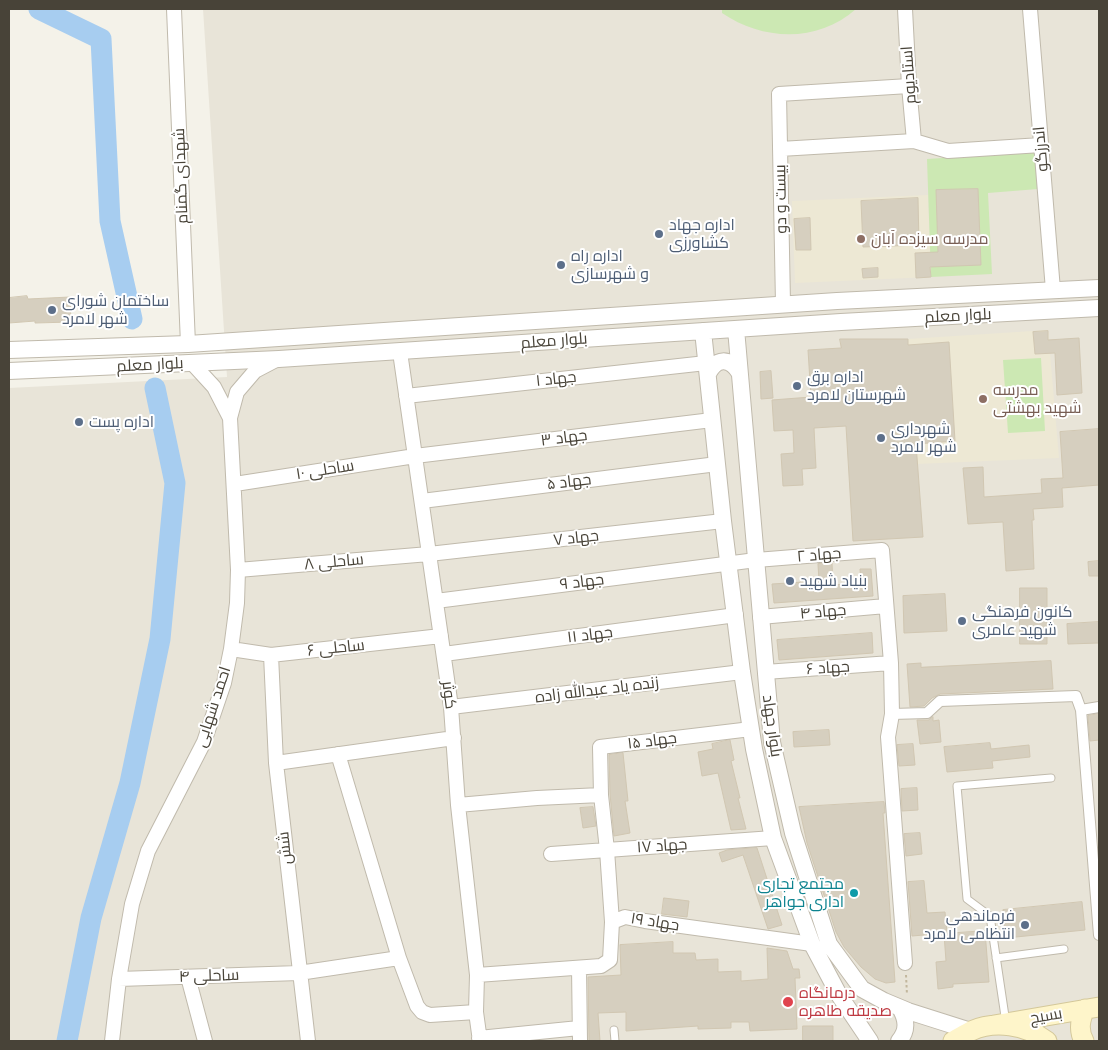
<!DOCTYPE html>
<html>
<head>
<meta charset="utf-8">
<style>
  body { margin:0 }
  #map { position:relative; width:1108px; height:1050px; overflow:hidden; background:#f4f2e9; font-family:Raleway,sans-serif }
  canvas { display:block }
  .frame { position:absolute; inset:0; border:10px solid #484338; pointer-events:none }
</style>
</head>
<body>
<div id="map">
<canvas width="1108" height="1050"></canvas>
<div class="frame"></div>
</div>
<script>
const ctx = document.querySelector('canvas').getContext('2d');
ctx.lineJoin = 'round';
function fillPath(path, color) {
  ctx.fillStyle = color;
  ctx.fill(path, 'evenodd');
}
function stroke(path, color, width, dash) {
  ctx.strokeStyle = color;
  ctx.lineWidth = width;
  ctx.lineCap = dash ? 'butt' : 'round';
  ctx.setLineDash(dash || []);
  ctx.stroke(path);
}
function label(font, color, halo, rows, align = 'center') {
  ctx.font = font + ' Raleway,Cairo,sans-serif';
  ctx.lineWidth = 4;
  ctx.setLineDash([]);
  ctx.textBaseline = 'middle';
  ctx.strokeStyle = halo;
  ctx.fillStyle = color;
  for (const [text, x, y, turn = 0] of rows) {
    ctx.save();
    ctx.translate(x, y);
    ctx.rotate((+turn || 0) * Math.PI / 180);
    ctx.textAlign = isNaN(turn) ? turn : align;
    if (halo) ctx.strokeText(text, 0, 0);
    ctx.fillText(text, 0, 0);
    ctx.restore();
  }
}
fillPath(new Path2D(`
  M203,9h896v1032h-1090v-653l218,-11z`), '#e8e4d8');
fillPath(new Path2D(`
  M928,195l3,82 -136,6 -3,-82z
  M1048,330l11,128 -143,6 -8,-125z`), '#ede8d4');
fillPath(new Path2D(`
  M722,9h134c-38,34 -93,32 -134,4z
  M1035,152l3,37 -50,4 4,81 -61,3 -4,-118z
  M1041,358l4,73 -37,2 -5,-73z`), '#cce8b3');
stroke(new Path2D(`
  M39,9l62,30 9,182 22,98
  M67,1041l24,-123 39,-135 30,-144 15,-156 -20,-95`), '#a7cdf0', 21);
const building = new Path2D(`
  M978,189l3,76 -51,2 1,10 -15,1 -1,-25 23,-1 -2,-62z
  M918,198l1,47 -56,2 -2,-46z
  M810,218l1,32h-15l-2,-31z
  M878,268v9l-15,1 -1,-9z
  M27,296l1,3 42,-2 1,25 -36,1v-2l-26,2v-25z
  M1048,331v9l31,-2 3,55 -25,2 -2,-42 -20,1 -2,-22z
  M840,339h68v6l41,-3 6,99 -39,3 7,93 -70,4 -7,-115 -32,2 2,40 -14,1 1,16 -20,1 -2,-32 13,-1 -1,-23 -19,1 -2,-31 39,-3 -3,-47 33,-2z
  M771,371l2,27 -12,1 -1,-27z
  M1099,429v56l-37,3 1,19 -30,2 1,11h-2l2,49 -28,2 -3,-49 -35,2 -5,-56 20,-1 1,30 58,-4 -1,-14 22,-1 -3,-46z
  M1099,561v15h-10l-1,-14z
  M832,563l1,22 28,-2 -1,-14h11l2,27 -99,7 -2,-19 47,-3 -1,-17z
  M1020,588h27v56h-27z
  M945,594l2,37 -43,2 -1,-37z
  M1099,622v21l-31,1 -1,-20z
  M872,633l1,20 -94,7 -2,-20z
  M1051,661l2,28 -113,5 -8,4 -8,8 -14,1 -3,-43 14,-1v4z
  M1099,714v26l-9,1 -2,-25z
  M933,717v4l6,-1 2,22 -21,2 -3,-24h11z
  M829,730l1,15 -36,2 -1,-15z
  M730,740l4,20 -3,1 9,37h-2l8,31 -15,1 -13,-57 -16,3 -4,-24 15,-3 -1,-5z
  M990,743l1,6 38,-4 1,12 -38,4 1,7 -46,4 -3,-25z
  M913,744l2,21 -16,1 -2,-21z
  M623,753l5,48h-3l5,32 -16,3 -4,-42 -1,-39z
  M917,788l1,22 -16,1 -1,-22z
  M884,802l1,11h-2l12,169 -9,1 -11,-4 -14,-12 -17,-20 -8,-15 -29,-89 -8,-36z
  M593,807l3,19 -13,2 -3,-20z
  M920,833l2,21 -16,2 -2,-22z
  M757,848l25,77 -14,4 -25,-74 -21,7 -3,-9 8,-3z
  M924,881l3,32 18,-1 2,21 -35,3 -4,-54z
  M664,898l25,3 -2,16 -25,-3z
  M1082,902l3,28 -79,8 -3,-28z
  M985,931l4,51 -36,2v3l-15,2 -2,-27 10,-1 -2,-27z
  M673,942v11h22l1,7 22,-1v13l23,-1v10l27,-2 -1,-31 20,3 6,18h6l1,9h-5l2,51 -47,2 -1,-9h-18v6l-33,1v-3l-72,5v-19l-28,1 2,28h-11l-1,-64 33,-2 -1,-30z
  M803,1026h30v15h-30z`);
fillPath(building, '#d6cfbf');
stroke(building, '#d1c7b2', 1);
const service = new Path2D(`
  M996,958l68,-9
  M1006,1023l-16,-107 -23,-17 -10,-113 94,-8
  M614,1030l1,11`);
const pedestrian = new Path2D(`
  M1081,710l18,225
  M892,714l35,-1 13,-12 136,-5 5,14 18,-3`);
const minor = new Path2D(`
  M174,9l14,335
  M905,9l4,77 5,55
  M1030,9l23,281
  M780,149l134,-8 34,10 93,-6
  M783,304l-4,-210 130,-8
  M400,352l51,355 7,98 19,170 -1,37 4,29
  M192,363l22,24 16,31
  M406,396l300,-33
  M235,484l180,-28 297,-36
  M422,501l295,-37
  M238,570l191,-16 294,-33
  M436,601l320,-41 126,-10 9,113 1,51 -4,23 17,226
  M760,617l126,-11
  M231,649l40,6 170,-19
  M444,654l292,-39
  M271,655l5,108 32,278
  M765,672l126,-9
  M451,707l291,-35
  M751,729l-151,18 1,48 6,55 166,-12
  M338,754l61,204 18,48 5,6 8,3 46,-3
  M276,763l178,-25
  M458,805l79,-7 64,-3
  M551,854l56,-4 5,72
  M579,968l1,73
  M477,975l124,-9 9,-6 2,-38 13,-5 20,4 167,23
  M188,977l17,64
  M119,979l180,-6 100,-15
  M479,1038l100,-10
  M112,1041l7,-62 13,-75 16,-53 56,-109 20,-59 7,-34 6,-46 1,-33 -8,-152 7,-26 18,-21 21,-11`);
const tertiary = new Path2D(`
  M736,329l36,413 21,91 36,111 33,45 22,12 24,10 63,20
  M703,331l20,190 19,151 12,77 19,89 39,106 27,51 31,46
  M9,350l179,-6 649,-43 262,-13
  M9,371l270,-12 562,-37 258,-14
  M708,374c8,-16 21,-17 31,-2
  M899,1041c9,-11 8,-21 1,-33`);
const secondary = new Path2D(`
  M994,1025l105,-18
  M953,1041c6,-3 12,-7 18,-10 24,-11 55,-6 76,10
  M1084,1041c-6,-11 -4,-21 1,-32`);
stroke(service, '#c0baac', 9);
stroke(pedestrian, '#c0baac', 12);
stroke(minor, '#c0baac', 16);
stroke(tertiary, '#c0baac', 18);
stroke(secondary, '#d4c89a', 21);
stroke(new Path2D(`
  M906,975l1,20`), '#c2b79d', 2, [2.5, 2.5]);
stroke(service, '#fff', 7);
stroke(pedestrian, '#fff', 10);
stroke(minor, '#fff', 14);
stroke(tertiary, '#fff', 16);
stroke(secondary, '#fef5ca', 19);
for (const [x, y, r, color] of [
  [659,234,5,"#5c6f8a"],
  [861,239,5,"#8d6e63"],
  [561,265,5,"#5c6f8a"],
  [52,310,5,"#5c6f8a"],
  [797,386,5,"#5c6f8a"],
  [983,399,5,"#8d6e63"],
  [79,422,5,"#5c6f8a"],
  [881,438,5,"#5c6f8a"],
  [790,581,5,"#5c6f8a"],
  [962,621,5,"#5c6f8a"],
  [854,893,5,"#0f9aa8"],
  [1025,925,5,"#5c6f8a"],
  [788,1002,6,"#e0444e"]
]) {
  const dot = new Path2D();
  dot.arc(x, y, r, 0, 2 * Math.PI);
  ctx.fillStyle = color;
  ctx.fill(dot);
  stroke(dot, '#fff', 2);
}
label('16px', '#484338', '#fff', [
  ["استادیوم",909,75,-94],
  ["اندرزگو",1041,149,-95],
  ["شهدای گمنام",181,176,-92],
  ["بیست و دو",781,199,-91],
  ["بلوار معلم",958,316,-3],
  ["بلوار معلم",554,341,-4],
  ["بلوار معلم",150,365,-3],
  ["جهاد ۱",556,379,-6],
  ["جهاد ۳",564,438,-7],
  ["ساحلی ۱۰",325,470,-9],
  ["جهاد ۵",569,482,-7],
  ["جهاد ۷",576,538,-6],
  ["جهاد ۲",819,555,-5],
  ["ساحلی ۸",334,562,-5],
  ["جهاد ۹",582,582,-7],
  ["جهاد ۴",823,612,-5],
  ["جهاد ۱۱",590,635,-7],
  ["ساحلی ۶",336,648,-6],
  ["جهاد ۶",828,668,-4],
  ["زنده یاد عبدالله زاده",597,690,-7],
  ["کوثر",449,695,83],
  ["احمد شهابی",213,707,-72],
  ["بلوار جهاد",772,726,82],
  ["جهاد ۱۵",652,741,-7],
  ["جهاد ۱۷",662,846,-4],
  ["شش",285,848,-96],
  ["جهاد ۱۹",655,922,9],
  ["ساحلی ۴",209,976,-2],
  ["بسیج",1046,1016,-10]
]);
label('16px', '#4e5e75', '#fff', [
  ["اداره جهاد",669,225],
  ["کشاورزی",669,243],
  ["اداره راه",571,256],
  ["و شهرسازی",571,274],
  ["ساختمان شورای",62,301],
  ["شهر لامرد",62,319],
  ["اداره برق",807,377],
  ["شهرستان لامرد",807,395],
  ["اداره پست",89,422],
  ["شهرداری",891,429],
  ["شهر لامرد",891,447],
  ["بنیاد شهید",800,581],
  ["کانون فرهنگی",972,612],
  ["شهید عامری",972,630],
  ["فرماندهی",1015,916,"right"],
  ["انتظامی لامرد",1015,934,"right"]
], 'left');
label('16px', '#785e54', '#fff', [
  ["مدرسه سیزده آبان",871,239],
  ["مدرسه",993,390],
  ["شهید بهشتی",993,408]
], 'left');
label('16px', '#0d838f', '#fff', [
  ["مجتمع تجاری",844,884],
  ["اداری جواهر",844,902]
], 'right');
label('16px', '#be3a42', '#fff', [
  ["درمانگاه",799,993],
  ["صدیقه طاهره",799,1011]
], 'left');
</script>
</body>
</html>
